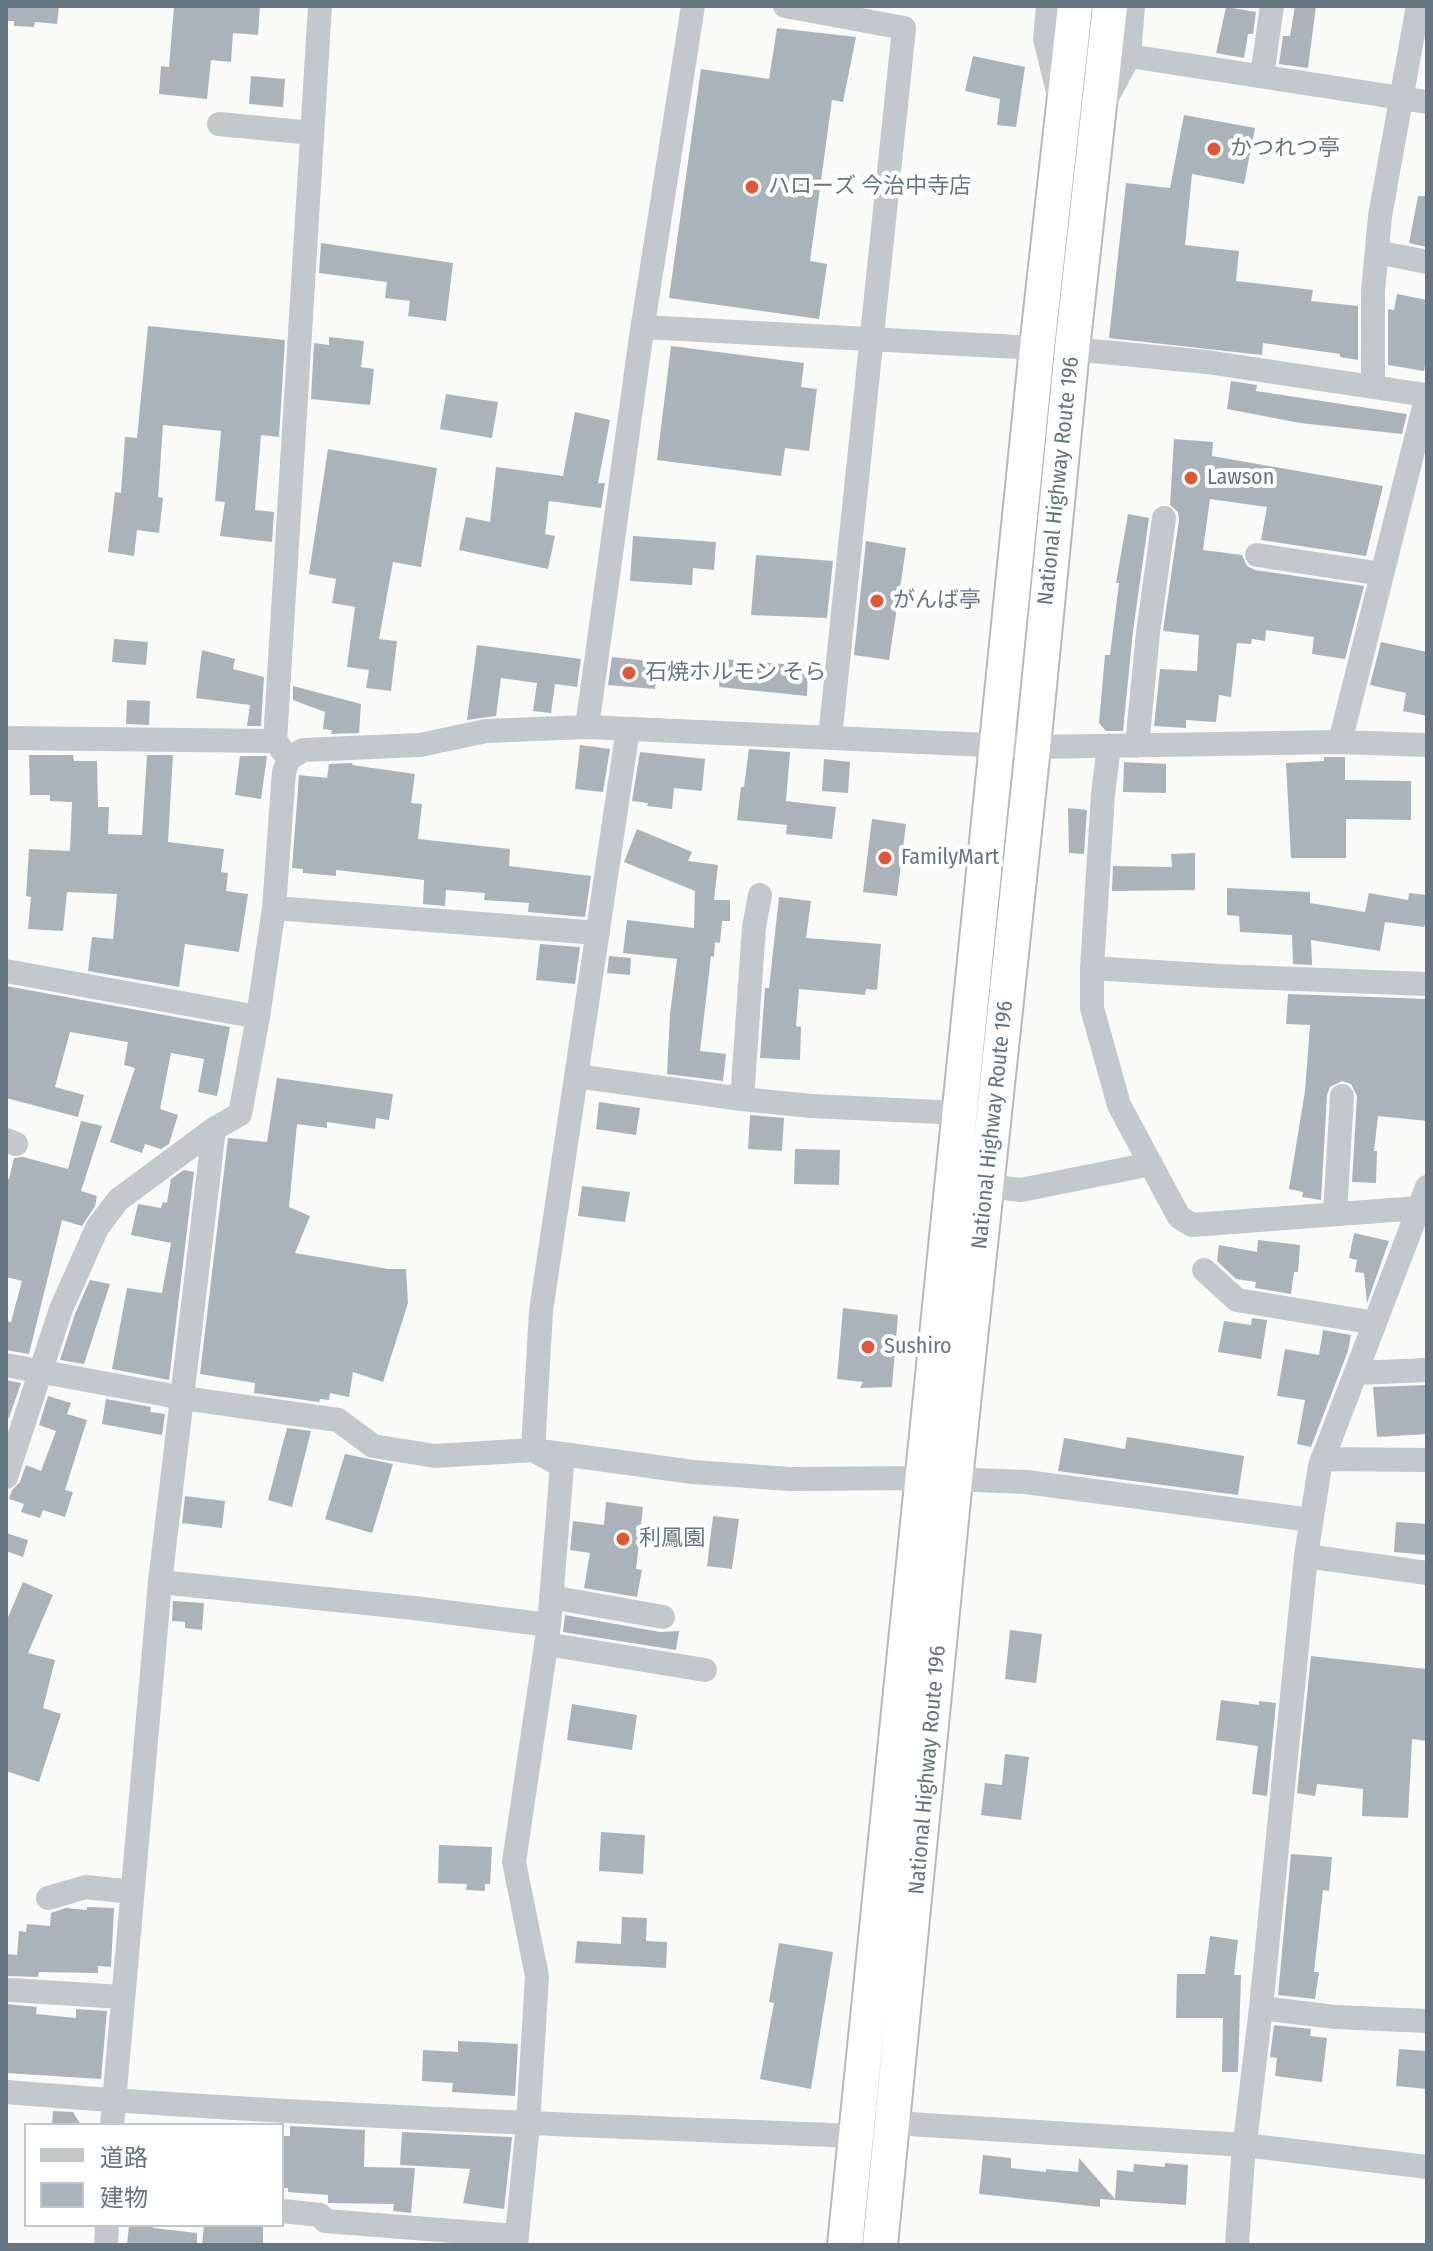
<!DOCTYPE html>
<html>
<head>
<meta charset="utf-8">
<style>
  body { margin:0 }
  #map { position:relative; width:1433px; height:2251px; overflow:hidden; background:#fafaf8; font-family:"Fira Sans Condensed","Noto Sans JP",sans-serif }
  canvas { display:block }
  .frame { position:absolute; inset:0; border:8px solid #657683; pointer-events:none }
  .legend { position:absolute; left:24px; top:2123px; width:260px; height:104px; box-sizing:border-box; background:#fff; border:2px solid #c1c8cd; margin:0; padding:10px 14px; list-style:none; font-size:24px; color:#657683 }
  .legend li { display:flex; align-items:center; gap:16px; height:40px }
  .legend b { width:40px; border:2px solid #c1c8cd }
</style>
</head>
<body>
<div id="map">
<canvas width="1433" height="2251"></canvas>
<div class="frame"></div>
<ul class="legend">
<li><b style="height:10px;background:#c3c8cc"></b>道路</li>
<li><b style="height:22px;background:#aab3b9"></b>建物</li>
</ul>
</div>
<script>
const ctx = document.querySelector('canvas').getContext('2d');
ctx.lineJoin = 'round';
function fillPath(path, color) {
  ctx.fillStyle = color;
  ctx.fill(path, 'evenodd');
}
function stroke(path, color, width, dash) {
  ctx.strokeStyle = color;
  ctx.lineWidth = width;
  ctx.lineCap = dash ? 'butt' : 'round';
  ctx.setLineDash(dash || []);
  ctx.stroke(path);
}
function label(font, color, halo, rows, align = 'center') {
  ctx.font = font + ' "Fira Sans Condensed","Noto Sans JP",sans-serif';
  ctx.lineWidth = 8;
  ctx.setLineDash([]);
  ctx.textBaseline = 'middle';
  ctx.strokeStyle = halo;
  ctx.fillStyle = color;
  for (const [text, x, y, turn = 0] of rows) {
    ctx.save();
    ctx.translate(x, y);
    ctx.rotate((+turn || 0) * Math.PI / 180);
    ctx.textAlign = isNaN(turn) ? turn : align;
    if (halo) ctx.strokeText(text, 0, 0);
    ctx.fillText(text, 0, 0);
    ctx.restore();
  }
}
fillPath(new Path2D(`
  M6,6h53l-2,18 -22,-2 -1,5 -20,-1v-5h-8z
  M174,6h86l-2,29 -25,-2 -2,29 -20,-2 -4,39 -48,-5 2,-28 8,1z
  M1295,6h21l-8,62 -29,-4 4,-28h7z
  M1226,7l30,5 -3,22h-5l-4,24 -28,-5z
  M777,28l79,9 -13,65 -11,-2 -22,161 17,3 -8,55 -150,-21 32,-229 68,10z
  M973,56l52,11 -9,60 -19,-2 3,-26 -35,-8z
  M251,76l34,3 -2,28 -34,-3z
  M1184,115l71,13 -11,56 -52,-10 -7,71 54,6 -3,30 77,9 -2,11 47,5v54l-18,-3v-3l-77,-11 -1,12 -153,-17 17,-155 44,5z
  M1418,196h9v51l-18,-4z
  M321,243l132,20 -7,58 -38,-5 2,-15 -25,-3 2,-16 -68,-9z
  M1397,294l30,6v55l-3,16 -36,-6v-56l6,1z
  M148,326l137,14 -6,97 -18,-2 -6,75 19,2 -2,30 -52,-6 5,-34 -10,-1 6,-70 -58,-6 -5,72 5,1 -4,35 -22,-3 -3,26 -26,-4 7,-60 6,1 4,-56 12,1z
  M329,337l35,4 -3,26 13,2 -4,36 -59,-6 3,-56 15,2z
  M671,346l133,17 -3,24 16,2 -8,62 -24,-3 -4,28 -124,-16z
  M1231,381l26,4 -1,6 151,23 -5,20 -102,-11 -73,-14z
  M446,394l52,8 -6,36 -52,-9z
  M575,412l35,8 -12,63h7l-4,25 -52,-7 -4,33 10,2 -7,33 -89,-19 7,-33 24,5 6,-55 67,9z
  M1174,439l39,3 -1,14 171,30 -17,70 -105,-16 6,-33 -57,-8 -7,51 39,5 5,11 8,4 109,16 -19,73 -33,-5 2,-17 -48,-7 -1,11 -13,-2 -1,5 -14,-1 -6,54 -12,-2 -3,27 -30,-2v8l-32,-2 6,-57 37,2 2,-36 -36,-4 16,-111 -1,-8 -8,-7z
  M328,449l109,19 -16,99 -28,-5 -14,77 18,2 -6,50 -25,-3 3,-18 -22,-3 8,-60 -23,-4 4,-24 -27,-5z
  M1128,514l21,4 -16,113 -10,100h-17l-7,-8 6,-68h5l9,-72h-3z
  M633,536l83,6 -2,28 -21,-2 -1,17 -62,-4z
  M866,541l40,7 -17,112 -35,-5z
  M756,555l77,6 -6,57 -76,-3z
  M114,639l34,3 -2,23 -34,-3z
  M1381,642l46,10v64l-24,-5 3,-18 -36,-8z
  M477,645l104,14 -4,28 -22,-3 -4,29 -18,-2 4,-28 -36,-5 -5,38 -29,4z
  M202,650l33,9 -2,10 31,8 -3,49h-14l3,-21 -54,-7z
  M612,657l46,5 -3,27 -47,-4z
  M721,659l87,7 -1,30 -88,-9z
  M293,686l68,18 -2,29 -28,1 1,-4 -9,-1 2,-17 -32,-12z
  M127,700l23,1 -1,24 -23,-1z
  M580,745l30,4 -7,43 -28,-3z
  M749,749l41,3 -4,49 50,6 -4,32 -46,-5 1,-9 -50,-5 4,-33h3z
  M640,752l65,7 -3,32 -28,-3 -2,21 -25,-3 1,-3 -16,-2z
  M29,755h44l1,6h23l1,46h11l-1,27 34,1 5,-80h26l-5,87 56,7 -3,23 7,1 -2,18 22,3 -9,58 -54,-8 -6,43 -91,-16 4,-34 21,2 4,-45 -50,-2 -4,39 -35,-2 3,-32 -5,-1 3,-47 41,2 2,-49 -22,-1v-6h-20z
  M240,756h27l-6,43 -26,-4z
  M1324,757h21v23l66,1v39l-65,-1v39h-55l-5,-95 38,-2z
  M824,759l26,3 -2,31 -26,-2z
  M1124,762l42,2v29l-43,-1z
  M353,763l-1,2 63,9 -4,29 11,1 -4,35 92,10 -1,17 82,10 -6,41 -57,-5 1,-9 -45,-3 1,-7 -39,-3 -1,16 -22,-2 1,-24 -88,-10v6l-33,-3v-4l-11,-1 7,-93 28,3 2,-14z
  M1068,808l19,2 -3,44 -15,-1z
  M872,819l34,5 -9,72 -34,-4z
  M637,829l55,23 -4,9 30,4 -4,35h16v21h-8l-2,22 -5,-1 -1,15 -3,-1 -11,95 26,3 -3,27 -56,-7 3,-60 7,-55 -54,-6 4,-33 67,8 1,-37 -71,-29z
  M1195,853v37l-83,1 1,-25 59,1 -1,-13z
  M1227,888l83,4v11l55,9 4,-19 39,7 1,-7 18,2v24l-3,8 -39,-5 -5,29 -69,-11 1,25 -19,-1 -1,-29 -52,-3 -1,-16 -12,-1z
  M779,897l32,4 -5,37 75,6 -4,46 -11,-1 -1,6 -66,-6 -3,37 5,1 -1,33 -40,-2 5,-70h4z
  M540,944l40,3 -5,37 -39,-4z
  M609,956l22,2 -1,17 -23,-2z
  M6,986l224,41 -13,69 -19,-4 6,-33 -33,-6 -11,56 18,6 -9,29 -8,5 -16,-5 -3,9 -32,-11 25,-74 -11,-3 4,-23 -58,-10 -15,55 29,8 -6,22 -72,-19z
  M1288,994l139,5v122l-49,-5 -4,35h3l-1,32 -24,-1 5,-86 -6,-12 -9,-3 -12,6 -3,8 -6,105 -19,-3 1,-5 -14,-3 16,-98 5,-66 -24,-1z
  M277,1078l116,16 -4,26 -13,-2 -1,11 -48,-7v6l-30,-4 -8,83 21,9 -15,37 93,16h18l2,34 -25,79 -30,-10 -4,25 -19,-4 -1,7 -9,-1 -1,3 -65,-9 1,-10 -55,-9 28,-236 39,4z
  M599,1102l41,6 -4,27 -40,-6z
  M750,1115l34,3 -2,33 -34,-2z
  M81,1121l21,5 -21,65 16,5 -2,10 -13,20 -20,-6 -33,134 -23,-4v-29l5,1 11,-41 -16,-4v-99l3,1 5,-21 9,-1 45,12z
  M795,1149l45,1 -1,35 -45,-1z
  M184,1170l10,2 -25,208 -57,-11 15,-81 35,5 9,-50 -40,-8 7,-31 23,4 2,-6 4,1 4,-24z
  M582,1186l48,6 -5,30 -47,-6z
  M1354,1233l35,8 -22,62 -3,-30 -9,-1 2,-12 -8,-2z
  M1258,1240l42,5 -2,27h-4l-3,22 -36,-6 1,-6 -20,-3 -19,-18 2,-16 38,7z
  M90,1280l20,4 -26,80 -24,-4 15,-46z
  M843,1308l55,7 -6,72 -32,1 3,-6 -26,-3z
  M1252,1318l15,2 -6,39 -43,-7 6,-31 27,4z
  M1323,1330l28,5 -3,16 -37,96 -14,-3 8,-44 -28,-4 8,-47 34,6z
  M6,1380l15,3 -12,35h-3z
  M1427,1385v49l-50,3 -4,-50z
  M48,1396l23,7 -4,11 20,6 -22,70 8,2 -8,25 -22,-7 -3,8 -19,-6 3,-8 -15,-5 3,-9 8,-8 6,-17 15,6 15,-40 -17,-6z
  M106,1399l45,8 -1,5 15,2 -3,21 -60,-11z
  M287,1428l24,3 -19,76 -24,-7z
  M1127,1437l117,19 -6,39 -180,-24 6,-33 61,11z
  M345,1454l48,10 -21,69 -47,-14z
  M185,1496l40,5 -3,27 -40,-5z
  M606,1502l37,5 -7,62 6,1 -5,27 -53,-9 6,-35 -20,-3 3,-29 31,4z
  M713,1516l26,3 -7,50 -25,-3z
  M1396,1522l31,2v31l-33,-3z
  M6,1533l22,7 -5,17 -17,-6z
  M23,1582l30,13 -25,58 27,7 -12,48 18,6 -22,68 -33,-11v-149z
  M173,1601l31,2 -2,27 -17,-2v-6l-13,-1z
  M565,1615l95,17 19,-1 -3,19 -113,-18z
  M1010,1630l32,4 -6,49 -31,-4z
  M1311,1656l116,13v72l-15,-2 -4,79 -46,-2 1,-27 -46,-5 -2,12 -18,-3z
  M1221,1700l38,5v-4l17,2 -9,93 -15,-2 6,-48 -42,-6z
  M572,1704l65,11 -5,35 -65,-10z
  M1005,1754l24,3 -8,63 -40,-5 4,-32 17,2z
  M601,1832l44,3 -2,39 -44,-3z
  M439,1845l53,2 -2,37h-5v7l-19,-1 1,-6 -29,-1z
  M1291,1854l41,3 -3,34 -6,-1 -9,82h5l-4,27 -37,-4z
  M87,1907l27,1 -3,59 -13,-1v7l-59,-1 -1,5 -32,-1v-22l11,1 2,-24 7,1 1,-8 23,2 1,-13 15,-5 21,2z
  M622,1917l25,1 -1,23 21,1 -1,26 -91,-5 2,-22 44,3z
  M1210,1936l28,4 -4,35h7l-3,97h-16l1,-54h-47l1,-44h28z
  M779,1943l54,9 -22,137 -51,-10 14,-76 -5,-1z
  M6,2004l31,3 -1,7 40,4v-9l31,2 -6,68 -95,-6z
  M1274,2025l37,4 -1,7 17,2 -5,44 -47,-6 2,-18 -7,-1z
  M458,2041l60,3 -3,52 -63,-4 1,-9 -31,-2 1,-31 35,2z
  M1399,2049l28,2v38l-31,-3z
  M53,2111l20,1 8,13h-29z
  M290,2126l75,4 -1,37 51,1 -4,45 -18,-2 1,-7 -66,-1v-8l-40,-3v-4h-6v-52h8z
  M402,2132l110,5 -8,72 -41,-6 7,-34 -70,-4z
  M983,2155l28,3v10l35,4v-3l32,3 1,-14 36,41 2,-29 16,2 1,-8 31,3v-4l23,2 -2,40 -86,-6v8l-121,-13z
  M129,2225h24v3l44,5v12h-70z
  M204,2225l59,2v18h-61z`), '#aab3b9');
const highway = new Path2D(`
  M845,2245l192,-1897 38,-342
  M880,2245l75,-766 78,-732 39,-398 38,-343`);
stroke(highway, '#b4b9bd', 38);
stroke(new Path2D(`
  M785,6l119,22 -74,710
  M1048,6l-3,33 14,57
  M1129,56l298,46
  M1262,76l10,-70
  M1105,101l24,-45 4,-50
  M219,124l93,9
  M1377,252l50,10
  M643,327l394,21
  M1072,349l135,13 219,33
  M1373,387v-96l7,-75 38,-210
  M1257,555l125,19
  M587,727l54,-390 52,-331
  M6,738l269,3
  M1340,742l87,-347
  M1109,746l-6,48 -11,174v40l27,97 60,112 13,8 227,-17
  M1137,746l11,-113 16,-115
  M289,759l-14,-18 45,-735
  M274,908l324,25
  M1092,968l127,8 208,8
  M6,971l252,46
  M576,1076l166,23 69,7 150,7
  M742,1099l12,-172 6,-32
  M6,1140l10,4
  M986,1186l35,4 130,-26
  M1335,1214l7,-118
  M1204,1270l33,30 138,23
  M6,1365l177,33 155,22 35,26 62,10 98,-6 160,22 97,7 133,-1 103,4 285,38
  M1356,1373l71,-3
  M1322,1459l105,1
  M6,1477l55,-168 36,-81 21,-28 96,-71 26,-15 18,-97 16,-109 10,-136 5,-13 14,-9 117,-5 66,-14 101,-4 446,20 307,-5 87,3
  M1306,1556l121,17
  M160,1582l254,26 135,17
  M551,1597l112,20
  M546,1644l159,26
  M48,1898l38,-11 46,5
  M11,1990l111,7
  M1261,2008l74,9 92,4
  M6,2092c283,23 567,33 850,44l37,-13 352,22 182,22
  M112,2125l48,-543 54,-453
  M282,2211l38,4 5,6 192,15
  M106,2245l1,-20
  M516,2245l12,-121 9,-148 -23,-114 35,-237 13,-159 -29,-16 8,-139 87,-582
  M1237,2245l6,-86 18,-151 45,-452 14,-90 107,-279`), '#c3c8cc', 24);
stroke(highway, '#fff', 34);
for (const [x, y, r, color] of [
  [1214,149,8,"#e4572e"],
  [752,187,8,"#e4572e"],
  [1191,478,8,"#e4572e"],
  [877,601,8,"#e4572e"],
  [629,673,8,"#e4572e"],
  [885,858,8,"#e4572e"],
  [868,1347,8,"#e4572e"],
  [623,1539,8,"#e4572e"]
]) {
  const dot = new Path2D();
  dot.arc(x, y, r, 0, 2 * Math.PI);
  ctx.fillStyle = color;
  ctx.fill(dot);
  stroke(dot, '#fff', 3);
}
label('22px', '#657683', '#fff', [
  ["かつれつ亭",1230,149],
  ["ハローズ 今治中寺店",768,187],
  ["Lawson",1207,478],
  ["がんば亭",893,601],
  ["石焼ホルモン そら",645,673],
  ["FamilyMart",901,858],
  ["Sushiro",884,1347],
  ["利鳳園",639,1539]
], 'left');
label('22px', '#657683', '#fff', [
  ["National Highway Route 196",1059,481,-84],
  ["National Highway Route 196",993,1125,-84],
  ["National Highway Route 196",928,1770,-85]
]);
</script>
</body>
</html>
